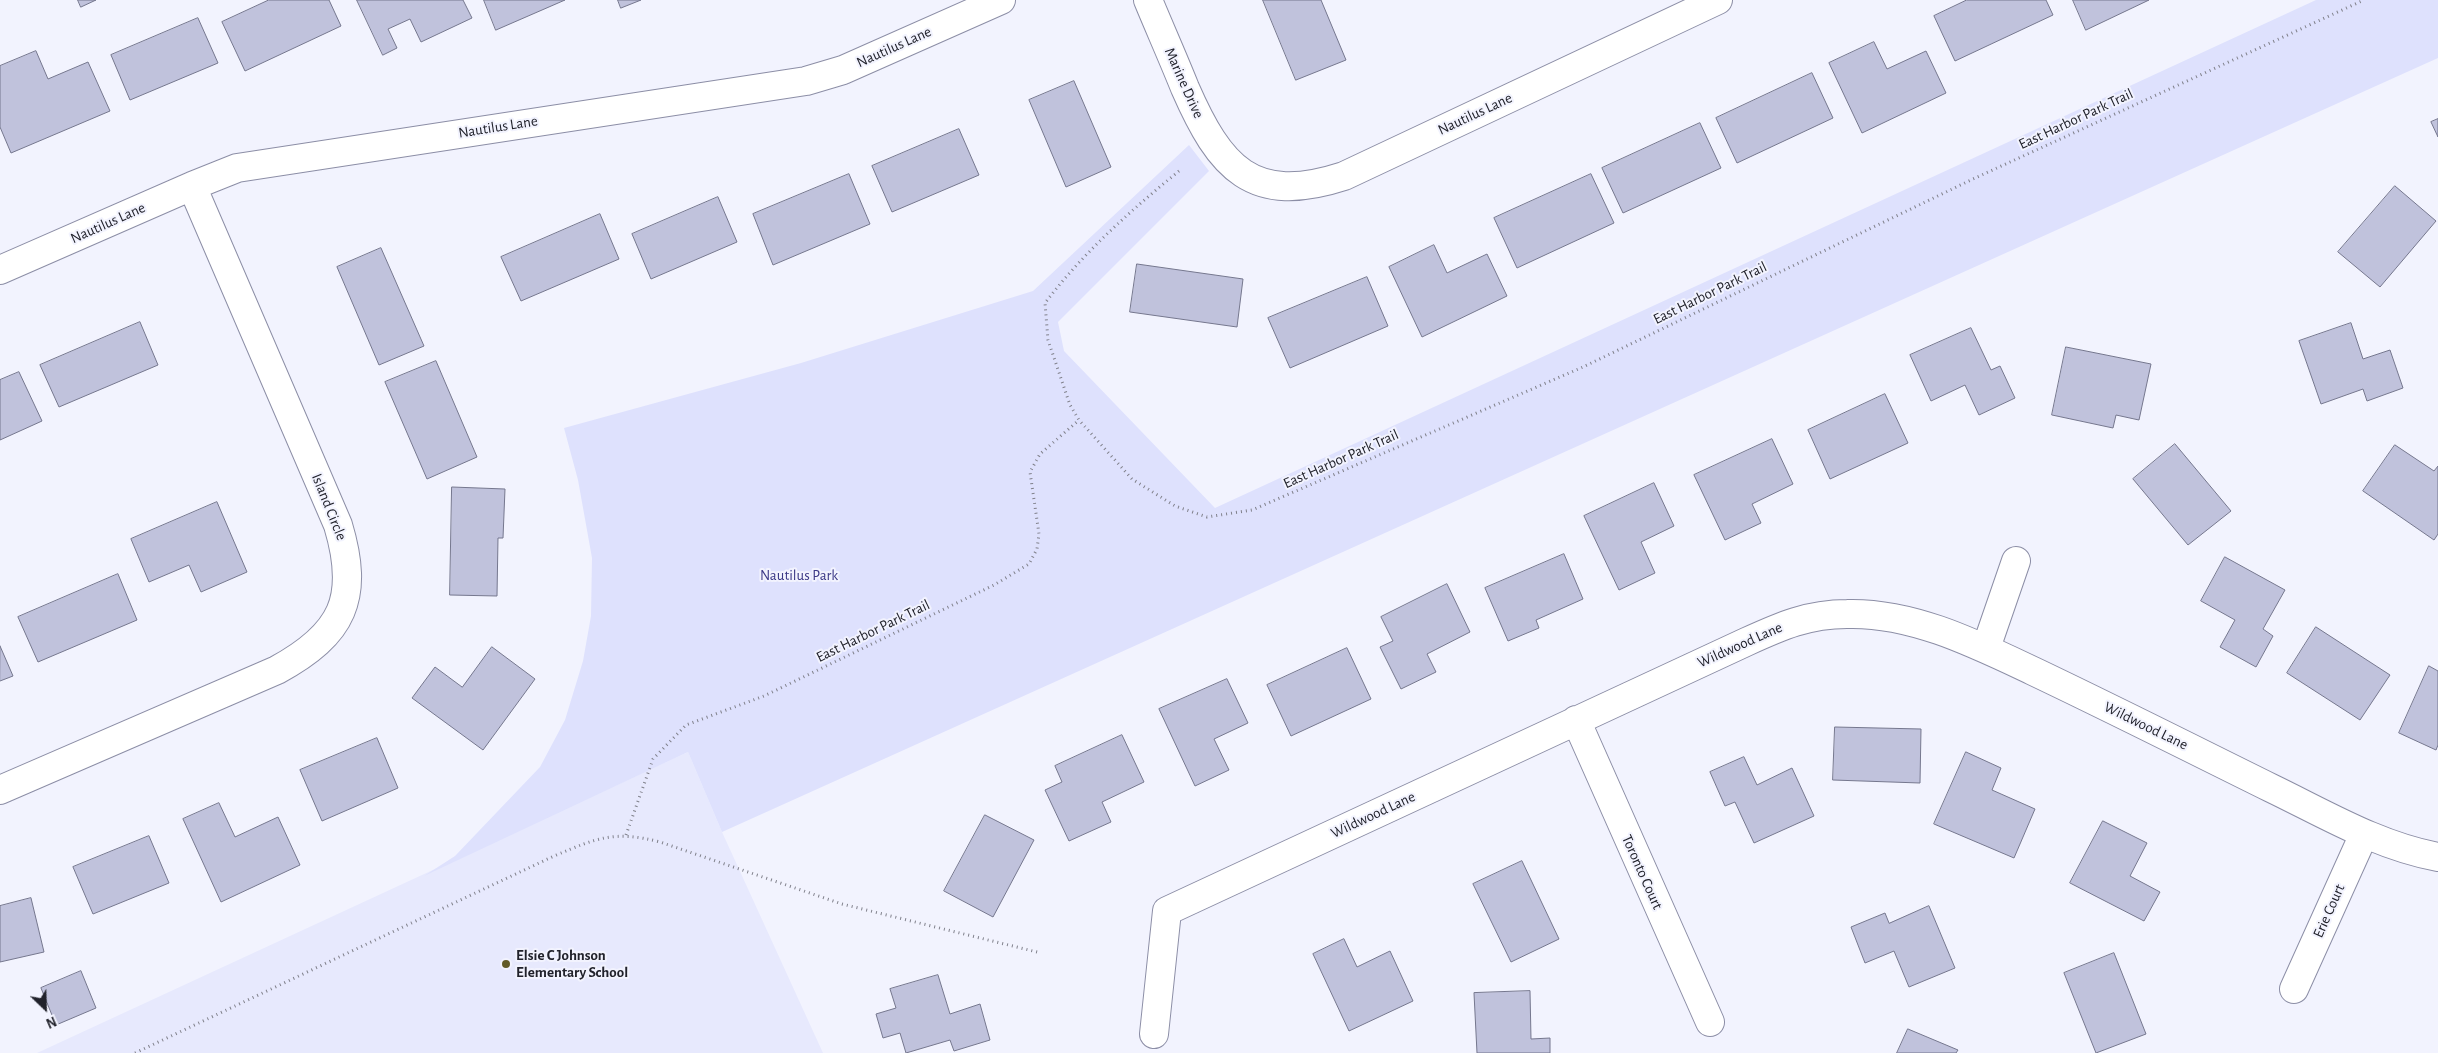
<!DOCTYPE html>
<html>
<head>
<meta charset="utf-8">
<style>
  body { margin:0 }
  #map { position:relative; width:2438px; height:1053px; overflow:hidden; background:#f2f3fe; font-family:"Alegreya Sans",sans-serif }
  canvas { display:block }
  .north { position:absolute; left:20px; top:983px; width:50px; height:50px; -webkit-text-stroke:4px #f2f3fe; paint-order:stroke; rotate:156deg; font-size:14px; font-weight:700; line-height:20px; text-align:center; color:#21222b }
  .north::after { content:''; display:block; margin:auto; width:18px; height:22px; background:#21222b; clip-path:polygon(50% 0,100% 100%,50% 72%,0 100%) }
</style>
</head>
<body>
<div id="map">
<canvas width="2438" height="1053"></canvas>
<div class="north">N</div>
</div>
<script>
const ctx = document.querySelector('canvas').getContext('2d');
ctx.lineJoin = 'round';
function fillPath(path, color) {
  ctx.fillStyle = color;
  ctx.fill(path, 'evenodd');
}
function stroke(path, color, width, dash) {
  ctx.strokeStyle = color;
  ctx.lineWidth = width;
  ctx.lineCap = dash ? 'butt' : 'round';
  ctx.setLineDash(dash || []);
  ctx.stroke(path);
}
function label(font, color, halo, rows, align = 'center') {
  ctx.font = font + ' "Alegreya Sans",sans-serif';
  ctx.lineWidth = 4;
  ctx.setLineDash([]);
  ctx.textBaseline = 'middle';
  ctx.strokeStyle = halo;
  ctx.fillStyle = color;
  for (const [text, x, y, turn = 0] of rows) {
    ctx.save();
    ctx.translate(x, y);
    ctx.rotate((+turn || 0) * Math.PI / 180);
    ctx.textAlign = isNaN(turn) ? turn : align;
    if (halo) ctx.strokeText(text, 0, 0);
    ctx.fillText(text, 0, 0);
    ctx.restore();
  }
}
fillPath(new Path2D(`
  M688,752l34,80 101,221h-786z`), '#e7e9fd');
fillPath(new Path2D(`
  M2316,0h122v58l-1716,774 -34,-80 -264,124 31,-20 85,-89 25,-47 18,-59 8,-45 1,-58 -14,-78 -14,-52 237,-65 232,-72 156,-146 20,26 -151,151 6,29 151,157z`), '#dee1fd');
const building = new Path2D(`
  M78,0h18l-15,7z
  M269,0h60l12,26 -96,45 -23,-49z
  M357,0h106l9,18 -51,24 -11,-23 -22,10 9,19 -14,7z
  M484,0h81l-69,30z
  M618,0h23l-20,8z
  M1263,0h58l25,60 -50,20z
  M1967,0h79l7,15 -98,46 -21,-45z
  M2073,0h76l-63,30z
  M198,18l20,45 -88,37 -19,-45z
  M1874,42l13,27 39,-18 20,42 -84,40 -33,-70z
  M36,51l12,28 40,-17 22,49 -99,42 -11,-26v-61z
  M1812,73l21,45 -96,45 -21,-45z
  M1074,81l37,86 -45,20 -37,-87z
  M2438,119v18l-7,-15z
  M1700,123l21,45 -98,45 -21,-45z
  M959,129l20,46 -87,37 -20,-46z
  M849,174l21,50 -97,41 -20,-51z
  M1591,174l23,49 -97,45 -23,-50z
  M2395,186l41,35 -56,66 -42,-35z
  M718,197l19,45 -86,37 -19,-45z
  M600,214l19,45 -98,42 -20,-44z
  M1434,245l13,28 40,-19 20,42 -85,41 -33,-70z
  M381,248l43,98 -45,19 -42,-98z
  M1137,264l106,15 -6,48 -107,-15z
  M1367,277l21,49 -98,42 -22,-50z
  M140,322l18,43 -99,42 -19,-42z
  M2351,323l12,36 27,-9 13,38 -36,13 -4,-12 -42,15 -22,-63z
  M1971,328l20,42 9,-4 15,32 -36,17 -14,-30 -34,16 -21,-46z
  M2066,347l85,17 -12,56 -23,-5 -3,13 -61,-13z
  M436,361l41,96 -50,22 -42,-97z
  M19,372l23,49 -42,19v-60z
  M1885,394l23,49 -78,36 -22,-49z
  M1772,439l21,45 -41,20 9,19 -36,17 -31,-65z
  M2175,444l56,67 -43,34 -55,-66z
  M2395,445l39,26 4,-5v68l-4,6 -71,-49z
  M1654,483l20,43 -33,16 14,31 -36,17 -35,-74z
  M452,487l53,2 -2,49h-5l-1,58 -47,-1z
  M217,502l30,70 -46,20 -12,-27 -40,17 -18,-43z
  M1564,554l19,45 -47,21 3,8 -31,13 -23,-53z
  M2225,557l60,33 -22,39 10,7 -17,31 -36,-20 15,-27 -34,-19z
  M118,574l19,46 -99,42 -20,-45z
  M1447,584l23,48 -43,22 9,18 -35,17 -21,-42 13,-6 -12,-24z
  M2316,627l74,48 -30,45 -73,-47z
  M0,646l13,30 -13,5z
  M492,647l43,32 -52,71 -71,-52 23,-31 27,20z
  M1347,648l24,51 -80,37 -24,-51z
  M2429,666l9,5v74l-2,5 -37,-17z
  M1227,679l21,44 -34,16 15,31 -34,16 -36,-77z
  M1835,727l86,2 -1,54 -87,-3z
  M1122,735l22,47 -42,20 9,20 -42,19 -24,-51 17,-8 -7,-16z
  M377,738l21,50 -76,33 -22,-51z
  M1966,752l35,16 -9,22 43,19 -21,49 -80,-34z
  M1744,757l13,28 35,-17 22,48 -60,27 -19,-41 -10,4 -15,-34z
  M219,803l16,34 43,-20 22,48 -79,37 -38,-83z
  M985,815l49,25 -41,77 -49,-26z
  M2103,821l44,22 -17,33 30,16 -16,29 -74,-38z
  M149,836l20,47 -76,31 -20,-47z
  M1522,861l37,78 -48,23 -38,-78z
  M31,898l13,54 -44,10v-56z
  M1929,906l26,62 -46,19 -15,-36 -29,12 -14,-36 34,-14 4,10z
  M1344,939l13,28 33,-16 23,50 -64,30 -36,-77z
  M2114,953l32,81 -50,19 -32,-80z
  M81,971l15,37 -40,17 -15,-37z
  M938,975l12,39 30,-10 10,36 -36,11 -4,-11 -44,13 -6,-20 -17,5 -7,-24 20,-6 -6,-19z
  M1530,991l1,48 19,-1v15h-73l-3,-60z
  M1908,1029l50,21 -2,3h-59z`);
fillPath(building, '#c0c2dc');
stroke(building, '#75778e', 1);
const street = new Path2D(`
  M1148,0c12,29 25,58 37,88 35,80 67,118 159,88l374,-176
  M0,270l192,-84 45,-18 569,-87 37,-11 158,-70
  M1986,648l30,-87
  M1576,720l134,302
  M0,790l277,-120c66,-36 83,-72 61,-145l-146,-339
  M2294,989l70,-155
  M1154,1034l13,-123 579,-269c35,-16 62,-28 101,-28 65,-2 129,30 186,57 80,38 159,78 238,117 54,26 107,58 167,69`);
stroke(street, '#8c8ea6', 30);
stroke(new Path2D(`
  M1179,171c-49,40 -96,82 -134,132l3,37 22,65 9,15 53,59 43,27 32,11 45,-7 331,-143 390,-188 391,-179
  M626,835l27,-76 33,-34 78,-29 230,-111 35,-21 8,-15 2,-15 -9,-62 10,-18 39,-34
  M135,1053l419,-197c43,-18 60,-26 106,-14l182,62 199,49`), '#80818b', 3, [1, 4]);
stroke(street, '#fff', 28);
for (const [x, y, r, color] of [
  [506,964,5,"#625b27"]
]) {
  const dot = new Path2D();
  dot.arc(x, y, r, 0, 2 * Math.PI);
  ctx.fillStyle = color;
  ctx.fill(dot);
  stroke(dot, '#f2f3fe', 2);
}
label('15px', '#21222b', '#f2f3fe', [
  ["Nautilus Lane",894,47,-24],
  ["Marine Drive",1184,83,66],
  ["Nautilus Lane",1475,114,-25],
  ["East Harbor Park Trail",2076,119,-25],
  ["Nautilus Lane",498,127,-9],
  ["Nautilus Lane",108,223,-24],
  ["East Harbor Park Trail",1710,293,-26],
  ["East Harbor Park Trail",1341,459,-24],
  ["Island Circle",329,507,68],
  ["East Harbor Park Trail",873,631,-26],
  ["Wildwood Lane",1740,645,-24],
  ["Wildwood Lane",2146,726,26],
  ["Wildwood Lane",1373,815,-25],
  ["Toronto Court",1642,872,66],
  ["Erie Court",2329,911,-66]
]);
label('15px', '#3b3886', '#f2f3fe', [
  ["Nautilus Park",799,575]
]);
label('bold 15px', '#21222b', '#f2f3fe', [
  ["Elsie C Johnson",516,955],
  ["Elementary School",516,972]
], 'left');
</script>
</body>
</html>
